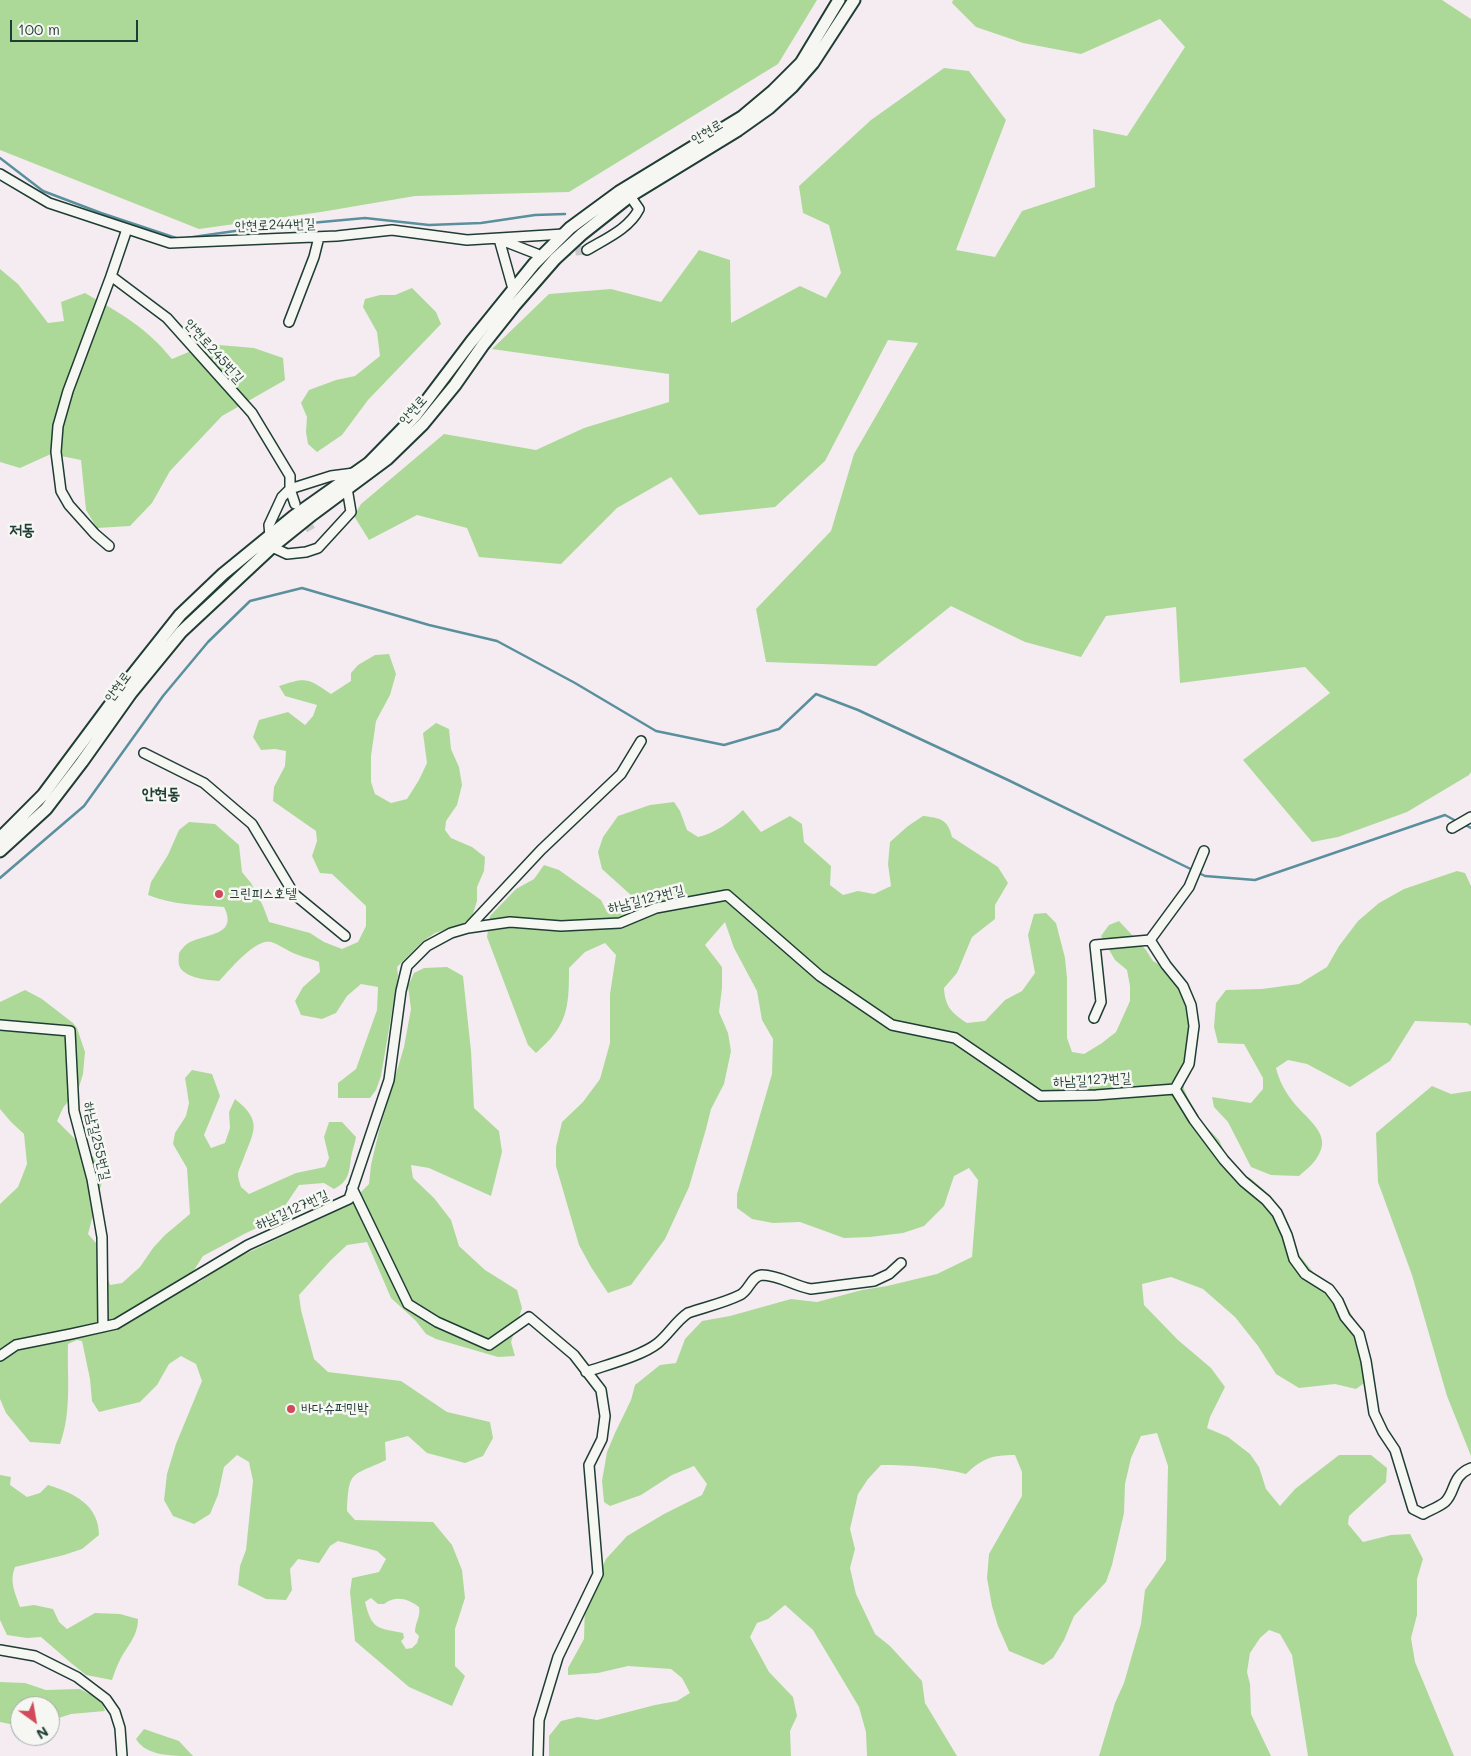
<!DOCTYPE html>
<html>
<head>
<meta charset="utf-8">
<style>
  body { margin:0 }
  #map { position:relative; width:1471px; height:1756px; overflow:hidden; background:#f5ecf1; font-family:Mali,sans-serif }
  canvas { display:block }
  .north { position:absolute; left:10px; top:1696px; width:50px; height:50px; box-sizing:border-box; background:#f6f6f2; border:1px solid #a0aca6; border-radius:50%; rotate:148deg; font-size:14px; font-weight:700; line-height:20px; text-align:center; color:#1f3d34 }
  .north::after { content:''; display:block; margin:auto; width:18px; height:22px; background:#d1495b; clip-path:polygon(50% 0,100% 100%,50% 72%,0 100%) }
  .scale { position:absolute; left:10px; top:20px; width:128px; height:22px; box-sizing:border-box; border:2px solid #1f3d34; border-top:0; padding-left:6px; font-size:15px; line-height:18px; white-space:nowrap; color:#1f3d34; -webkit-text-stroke:4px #f6f6f2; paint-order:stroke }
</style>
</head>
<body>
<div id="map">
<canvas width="1471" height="1756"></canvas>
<div class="north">N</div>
<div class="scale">100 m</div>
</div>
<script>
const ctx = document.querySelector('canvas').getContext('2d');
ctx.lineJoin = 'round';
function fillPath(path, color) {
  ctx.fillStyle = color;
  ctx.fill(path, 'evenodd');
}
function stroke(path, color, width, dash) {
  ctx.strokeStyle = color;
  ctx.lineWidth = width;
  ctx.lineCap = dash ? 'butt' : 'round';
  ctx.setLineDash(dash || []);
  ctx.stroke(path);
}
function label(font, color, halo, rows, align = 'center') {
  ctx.font = font + ' Mali,"Poor Story",sans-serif';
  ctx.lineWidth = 5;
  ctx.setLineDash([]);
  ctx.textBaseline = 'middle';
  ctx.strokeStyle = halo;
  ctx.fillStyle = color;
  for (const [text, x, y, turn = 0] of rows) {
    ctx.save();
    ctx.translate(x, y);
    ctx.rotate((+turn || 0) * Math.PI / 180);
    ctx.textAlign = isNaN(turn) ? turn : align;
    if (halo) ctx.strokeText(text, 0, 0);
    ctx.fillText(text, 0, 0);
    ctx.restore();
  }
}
fillPath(new Path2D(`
  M0,0h817l-39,64 -209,128 -154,4 -94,16 -122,17 -199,-79z
  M953,0h489l29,19v753l-2,3 -62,37 -69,25 -26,5 -69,-82 87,-67 -25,-26 -125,16 -4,-76 -70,9 -25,41 -56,-15 -74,-36 -75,60 -110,-4 -10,-53 75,-78 23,-77 64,-111 -30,-3 -63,121 -50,46 -76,8 -28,-38 -54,31 -56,56 -82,-7 -12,-29 -50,-13 -48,25 -15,-24 7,-12 83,-70 92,16 48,-22 85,-26v-28l-177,-25 57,-55 62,-5 50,13 38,-52 31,10 1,63 69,-37 26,12 15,-25 -12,-48 -26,-12 -4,-27 72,-66 73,-52 25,3 37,49 -50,130 39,7 27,-46 73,-24 -2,-58 34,7 58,-89 -25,-28 -79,35 -58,-11 -47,-16 -24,-24z
  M0,269l18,15 30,39 16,-2 -3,-19 24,-9c35,20 61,34 87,66l36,-15 46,4 29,10 2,22 -63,36 -52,55 -18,32 -22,23 -33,2 -11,-18 -5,-50 -30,-6 -31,14 -20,-6z
  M412,288l24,24 5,12 -73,76 -26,35 -25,17 -9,-8 -2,-12 1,-15 -6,-14 8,-13 27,-10 19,-4 25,-20 -3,-24 -14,-25 2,-8 15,-4h15z
  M389,654l7,20 -6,21 -14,26 -5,35v26l4,12 16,9 16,-4 12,-19 8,-17 -4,-30 13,-10 13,6 2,20 8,18 3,18 -5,20 -11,16 -1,9 6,8 21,9 13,10 -1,14 -7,16v14l-5,16 -10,7 -27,9 -13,9 -25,25 1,9 -17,100 -5,14 -6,8h-32v-15l18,-14 21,-59 1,-23 -17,-3 -14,12 -11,17 -14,6 -21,-4 -6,-14 8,-14 17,-15 -1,-10c-10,-4 -21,-6 -30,-11 -6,-3 -11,-7 -18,-9 -16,-4 -41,28 -52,39 -12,-1 -36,-3 -40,-16 -1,-4 0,-9 0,-12 2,-3 5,-7 8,-9 17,-11 52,-7 37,-37 -25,-2 -52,-2 -76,-12l3,-13 17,-27 11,-25 10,-8 26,2 24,21 3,27 9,11 12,23 6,16 41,11 14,9 18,7 16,-7 8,-16v-20l-34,-32 -12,-1 -8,-17 5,-15 -1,-10 -43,-30 1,-14 11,-21 1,-15 -11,-2 -14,1 -8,-13 6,-17 29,-8 17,13 8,-9 4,-11 -32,-9 -6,-10c28,-9 28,-8 52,8l20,-13v-8l7,-8 17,-10z
  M674,802l6,9 7,19 11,7c18,-4 32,-15 45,-27l18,22 29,-16 12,8 2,18 27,24 -1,19 13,10 15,-4 16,3 17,-8 -3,-22 2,-22 18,-16 15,-10c17,2 25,3 29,21l46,30 10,16 -13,22v14l-23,18 -15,36 -13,15c1,19 8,25 23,35l18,-2 20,-21 17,-9 13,-18 -7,-38 6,-21 12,-1 10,10 9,35 2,20v60l5,14 12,2 18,-11 14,-11 14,-31v-15l-3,-16 -12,-10 -14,-24 8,-11 10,-4 27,29 7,11 30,17 6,15 2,26 -8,50 1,20 12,27 23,24 15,32 16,6 13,11 17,21 15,40 23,28 20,15 15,24 10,20 4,44 -11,8 -21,-5 -36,4 -23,-14 -18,-28 -23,-29 -32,-28 -32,-12 -29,7 2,21 34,35 33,28 14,19 -15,30 -3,11 21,9 22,17 9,13 7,22 14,17 15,-17 44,-34h32l16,13 -1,14 -37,34 -1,8 15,18 28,-7 19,-1 13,25 -6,20v36l-6,23 4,24 39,94h-146l-16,-101 -12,-21 -11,-4 -9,8 -10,15 -3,19 3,12 1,30 20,42h-172l16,-53 9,-20 17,-59 4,-34 21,-30 2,-94 -11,-33 -16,3 -10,22 -6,26 -1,29 -12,52 -6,17 -32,34 -10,24 -11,18 -10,7 -34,-14 -11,-25 -6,-20 -5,-28 2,-24 33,-58v-24l-7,-17c-23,0 -32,3 -49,19 -28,-7 -56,-9 -85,-9l-13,14 -10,15 -8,35 5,20 -5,19 6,26 19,40 15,12 32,35 3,22 32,53h-90l-1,-24 -7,-25 -46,-77 -28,-25 -17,14 -11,4 -7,14 19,35 24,25 4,19 -7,15 1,25h-242v-20l12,-15 17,-4 19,3 58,-15 22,-4 13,-8 -8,-15 -11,-9 -43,-3 -30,7 -30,2v-7l16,-29 1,-36 21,-44 21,-23 37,-22 38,-19 5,-11 -13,-18 -22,9 -31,20 -31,11 -6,-4 -2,-21 5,-29 8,-19 16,-33 4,-15 25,-20 16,-2 9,-24 17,-18 28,-5 61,-17 26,3 45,-12 25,-4 50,-12 35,-17 6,-77 -9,-12 -15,8 -10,30 -20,20 -21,7 -33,4 -26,1 -44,-16 -27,1 -21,-4 -15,-11v-14l35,-120 1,-35 -11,-19 -5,-29 -23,-43 -9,-26 -20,23 17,22v21l-3,24 9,21 3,18 -7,33 -13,25 -5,20 -17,58 -24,52 -34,46 -23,8 -17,-26 -12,-22 -23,-79v-19l6,-25 21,-20 17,-23 10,-36v-49l6,-39 -11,-12 -20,9 -16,16c0,40 -1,57 -33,85l-8,-8 -7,-18 -34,-90 3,-21 26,-27 18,-10 10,-14 15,5 42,30 6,12 15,1 13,-4 -2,-12 -31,-28 -4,-17 5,-15 15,-21 32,-11z
  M1457,871l8,2 6,13v140l-4,-3 -52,-2 -25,40 -40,26 -43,-23 -19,-4 -12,8c3,13 10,25 18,35 10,13 36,30 26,49 -4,10 -13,17 -21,24l-28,-1 -20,-8 -23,-45 -14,-15 -2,-10 39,6 12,-14v-11l-19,-34 -26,-1 -4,-16 2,-24 10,-13 36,-1 37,-5 28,-17 12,-21 19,-25 21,-18 25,-14z
  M447,967l16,9 8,75 3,57 25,23 3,21 -11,44 -62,-28 -18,-3 2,13 21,20 17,22 8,26 26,24 32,20 5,18 -11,34 4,14 -17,1 -62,-18 -10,-5 -10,-13 -25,-23 -24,-56 -20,3 -17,16 -31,34 2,15 13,49 14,13 73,9 46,31 43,10 3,16 -10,18 -18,7 -38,-10 -19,-17 -23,6 1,18c-35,17 -37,9 -39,51l8,9 78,2 19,23 10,25 3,28 -10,31v37l10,10 -13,30 -43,-19 -54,-46 -5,-49 2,-14 27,-6 7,-13 -9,-8 -39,-10 -8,5 -11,17 -21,-4 -8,10 2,21 -6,10 -20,-1 -28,-14 2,-19 6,-16 7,-69 -4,-19 -12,-7 -13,12 -6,28 -8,19 -16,10 -21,-8 -9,-16 3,-26 9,-30 26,-63 -6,-17 -15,-8 -12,8 -12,21 -17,17 -41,10 -7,-11 -2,-22 -8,-38 -5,-1 -9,4c-1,33 4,68 -8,100l-30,-2 -24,-29 -6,-14v-195l18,-17 9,-23 -3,-30 -13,-12 -11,-13v-107l25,-12 17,9 31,24 4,5 8,24 -2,22 -4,13 -16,21 -6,13 37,37 9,20 -15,56 8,9 14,42 12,-2 18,-16 13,-19 12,-13 25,-21 -3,-46 -14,-24 2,-11 11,-17 3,-13 -4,-25 7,-8 20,4 8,22 -16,39 7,13 14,-5 5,-15 -1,-16 6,-13c29,23 18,33 8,61 -2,5 -5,11 -5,15 0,4 2,8 3,12l8,7 47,-21 29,-6 4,-9 -5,-21 5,-15h13l14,15c-1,7 -4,14 -5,21 -2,15 -2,23 -17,31l-10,-6 -25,2 -23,34 -30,14 -43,23 -12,19 7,8 30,-21 119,-56 22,-22 2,-19 8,-34 25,-84 7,-38 -3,-23 6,-13 10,-5zM371,1598l7,6h6c12,-9 24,-5 35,3 2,9 -4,16 -4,25l4,4 -2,7 -5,5 -6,1 -5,-8 3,-3 -1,-5c-27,-5 -31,-4 -38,-31z
  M1432,1086l19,8 20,-3v365l-24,-60 -35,-121 -34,-93 -2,-49z
  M0,1475l11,2 -1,8 17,12 13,-4 8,-8c26,8 51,20 51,50l-17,14 -18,6 -49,12c-6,14 0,26 5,40l14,-2 19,4 6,13 8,7 28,-16 25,1 18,5c0,18 -12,28 -19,43 -3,6 -5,12 -7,18l-26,-5 -15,-12 -30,-26 -14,1 -20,-3 -7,-15z
  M0,1682l25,1 21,7 34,-1 21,11 4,11 -34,3 -21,7v-15h-30v20l-20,-4z
  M144,1729l35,12 14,15c-22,0 -47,0 -57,-17z`), '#add998');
stroke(new Path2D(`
  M0,158l43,33 58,22 78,26 77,-11 109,-10 64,7 52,-2 54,-8 30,-1
  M1463,824l8,4
  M0,878l84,-72 79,-110 45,-54 42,-41 52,-13 127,37 68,16 78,42 81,48 68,14 55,-16 37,-35 42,16 150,70 197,96 50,4 190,-65 13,7`), '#5a909d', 2.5);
stroke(new Path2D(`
  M562,252l25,-2
  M302,515l9,15`), '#cac9cb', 9, [9, 4.5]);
const street = new Path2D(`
  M0,174l49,29 121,40 167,-7 55,-6 75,10 97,-6
  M127,229l-16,47 56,42 85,95 38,63v13l5,15
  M499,239l14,50
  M501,240l36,14
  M587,250c18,-11 42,-21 52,-41l-9,-13
  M289,322l25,-65 5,-20
  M270,536l-1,-11 13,-28 8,-8 41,-13 23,-3
  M109,546l-14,-12 -26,-29 -8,-14 -5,-39 2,-26 10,-35 43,-115
  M272,547l15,7 19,-2 12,-4 33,-36 -4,-24
  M144,753l60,30 48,41 42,70 51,42
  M1452,828l19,-11
  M468,928l73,-78 80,-76 20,-33
  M1094,1018l7,-16 -6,-57 55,-5
  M0,1025l70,6 4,80 18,68 10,58 1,90
  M1175,1089l19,31 30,40 19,21 23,19 11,13 10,22 7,24 11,15 24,15 9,12 7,16 14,17 7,27 8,52 9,19 12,18 18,59 10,5c7,-4 16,-7 22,-12 11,-10 6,-26 26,-34
  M352,1188l56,116 29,18 52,23 40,-28 45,38 27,35 4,26 -3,23 -13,26 9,109 -40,83 -19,63 -1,36
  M0,1356l16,-11 55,-11 45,-10 132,-79 101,-46 40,-119 12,-89 6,-25 20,-20 24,-13 17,-5 42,-6 51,4 59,-3 36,-15 71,-13 93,81 72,49 63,13 85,58 56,-1 79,-6 14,-25 5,-38 -3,-21 -8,-19 -17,-21 -16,-25 39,-53 15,-36
  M586,1372c20,-7 56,-16 72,-29 11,-9 18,-22 30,-30 17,-6 36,-10 52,-18 9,-4 11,-19 22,-20 17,0 32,11 49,14l63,-8 15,-7 12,-11
  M0,1650l35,6 42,21 29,22 9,13 5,16 2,28`);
const secondary = new Path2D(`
  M0,838l43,-43 87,-117 50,-63 43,-41 71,-58 75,-53 46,-47 56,-74 63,-78 36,-36 49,-36 123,-75 31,-26 28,-28 38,-63
  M0,851l46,-42 36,-47 49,-69 50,-61 91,-85 41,-33 74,-55 36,-35 32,-39 28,-40 31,-39 41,-47 27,-25 48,-38 108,-66 31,-22 23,-21 21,-24 41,-63`);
stroke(street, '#1f3d34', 12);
stroke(secondary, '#1f3d34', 15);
stroke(street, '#f6f6f2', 9);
stroke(secondary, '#f6f6f2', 11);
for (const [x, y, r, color] of [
  [219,894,5,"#d1495b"],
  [291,1409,5,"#d1495b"]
]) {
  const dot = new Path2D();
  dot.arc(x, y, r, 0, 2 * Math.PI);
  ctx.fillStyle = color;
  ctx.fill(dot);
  stroke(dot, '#f6f6f2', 2);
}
label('14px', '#1f3d34', '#f6f6f2', [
  ["안현로",707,132,-31],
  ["안현로244번길",275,225,-2],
  ["안현로245번길",214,351,48],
  ["안현로",413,410,-48],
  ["안현로",118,687,-53],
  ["하남길127번길",646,899,-14],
  ["하남길127번길",1092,1080,-3],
  ["하남길255번길",97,1141,77],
  ["하남길127번길",292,1210,-24]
]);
label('14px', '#1f3d34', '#f6f6f2', [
  ["그린피스호텔",229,894],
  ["바다슈퍼민박",301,1409]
], 'left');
label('bold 16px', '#1f3d34', '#f6f6f2', [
  ["저동",22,530],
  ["안현동",161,794]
]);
</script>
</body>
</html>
